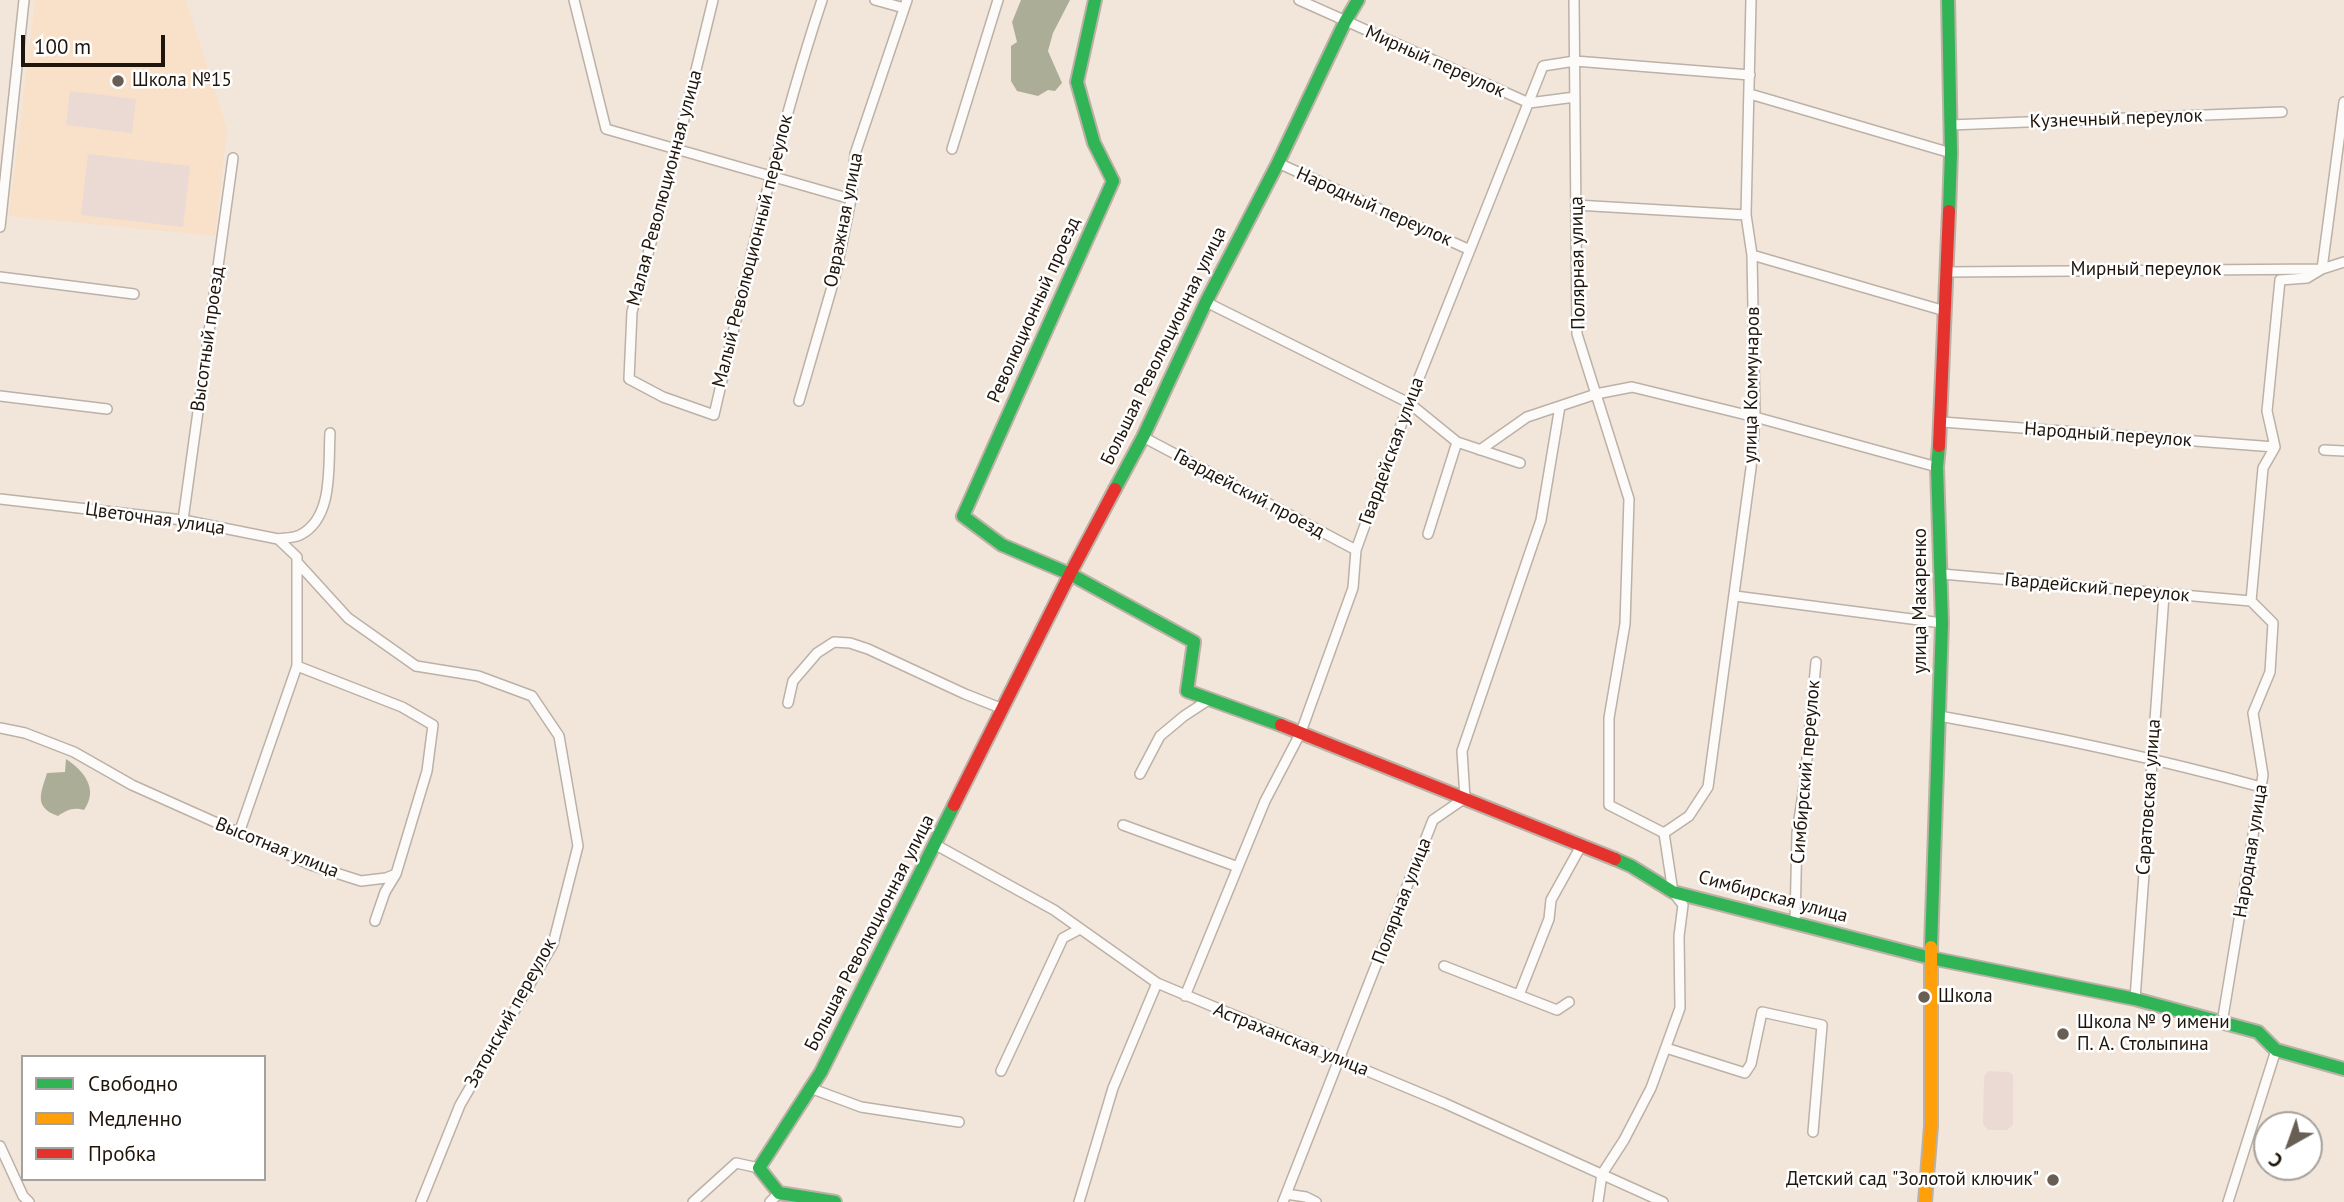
<!DOCTYPE html>
<html>
<head>
<meta charset="utf-8">
<style>
  body { margin:0 }
  #map { position:relative; width:2344px; height:1202px; overflow:hidden; background:#f2e6da; font-family:"PT Sans",sans-serif }
  canvas { display:block }
  .legend { position:absolute; left:21px; top:1055px; width:245px; height:126px; box-sizing:border-box; background:#fff; border:2px solid #a5a19d; margin:0; padding:9px 12px; list-style:none; font-size:21px; color:#1f150b }
  .legend li { display:flex; align-items:center; gap:14px; height:35px }
  .legend b { width:35px; border:2px solid #a5a19d }
  .north { position:absolute; left:2253px; top:1111px; width:70px; height:70px; box-sizing:border-box; background:#fff; border:2px solid #a5a19d; border-radius:50%; rotate:220deg; font-size:19px; font-weight:700; line-height:28px; text-align:center; color:#1f150b }
  .north::after { content:''; display:block; margin:auto; width:24px; height:32px; background:#695e53; clip-path:polygon(50% 0,100% 100%,50% 72%,0 100%) }
  .scale { position:absolute; left:21px; top:35px; width:144px; height:32px; box-sizing:border-box; border:4px solid #1f150b; border-top:0; padding-left:9px; font-size:21px; line-height:24px; white-space:nowrap; color:#1f150b; -webkit-text-stroke:5px #fff; paint-order:stroke }
</style>
</head>
<body>
<div id="map">
<canvas width="2344" height="1202"></canvas>
<ul class="legend">
<li><b style="height:9px;background:#30b455"></b>Свободно</li>
<li><b style="height:9px;background:#ff9f0a"></b>Медленно</li>
<li><b style="height:9px;background:#e5322d"></b>Пробка</li>
</ul>
<div class="north">С</div>
<div class="scale">100 m</div>
</div>
<script>
const ctx = document.querySelector('canvas').getContext('2d');
ctx.lineJoin = 'round';
function fillPath(path, color) {
  ctx.fillStyle = color;
  ctx.fill(path, 'evenodd');
}
function stroke(path, color, width, dash) {
  ctx.strokeStyle = color;
  ctx.lineWidth = width;
  ctx.lineCap = dash ? 'butt' : 'round';
  ctx.setLineDash(dash || []);
  ctx.stroke(path);
}
function label(font, color, halo, rows, align = 'center') {
  ctx.font = font + ' "PT Sans",sans-serif';
  ctx.lineWidth = 5;
  ctx.setLineDash([]);
  ctx.textBaseline = 'middle';
  ctx.strokeStyle = halo;
  ctx.fillStyle = color;
  for (const [text, x, y, turn = 0] of rows) {
    ctx.save();
    ctx.translate(x, y);
    ctx.rotate((+turn || 0) * Math.PI / 180);
    ctx.textAlign = isNaN(turn) ? turn : align;
    if (halo) ctx.strokeText(text, 0, 0);
    ctx.fillText(text, 0, 0);
    ctx.restore();
  }
}
fillPath(new Path2D(`
  M35,0h151l41,129 -12,107 -206,-20z`), '#f9e0c8');
fillPath(new Path2D(`
  M70,91l66,8 -4,34 -66,-8z
  M88,154l102,12 -7,61 -102,-12z
  M1988,1071l21,1 4,3v50l-6,5h-19l-5,-6 1,-47z`), '#ebd9d4');
fillPath(new Path2D(`
  M1021,0h49l-17,33 -5,18 14,32 -7,8 -7,-1 -10,6 -21,-5 -6,-10v-35l6,-4 -5,-20z
  M66,759c18,12 33,30 18,51 -11,-3 -17,0 -26,6 -25,-9 -17,-23 -11,-43l18,-1z`), '#acad96');
const street = new Path2D(`
  M574,0l32,129 245,70
  M713,0l-36,148 -45,164 -3,67 34,18 51,18c32,-139 63,-279 108,-415
  M875,0l29,8
  M1299,0l230,103 46,-6
  M1574,0l3,334 52,165 -4,125 -16,94v87l55,28
  M1750,94l201,59
  M1950,125l332,-13
  M952,149l46,-149
  M1278,163l192,87
  M1576,205l170,10
  M0,227l24,-227
  M1752,255l193,56
  M1946,272l376,-3 22,-7
  M0,277l134,17
  M1206,302l203,101 48,39 63,21
  M0,396l107,13
  M799,401l37,-128 15,-74 4,-45 52,-154
  M1942,422l333,25
  M1143,437l213,113
  M1480,450l47,-33 69,-23 36,-7 123,30 182,50
  M2324,450l20,1
  M0,499l183,21 95,19 19,18v5l51,56 68,48 62,10 54,20 27,40 19,110 -25,98 -93,161 -39,97
  M183,520l50,-362
  M1428,534l29,-92
  M278,539c7,-1 16,-1 22,-4 34,-17 28,-69 30,-102
  M1942,574l309,27
  M1735,596l207,27
  M297,666l105,41 31,18 -6,46 -31,103 -11,18 -10,29
  M788,703l5,-22 24,-28 17,-11 16,1 18,6 97,45 38,15
  M1939,716c108,19 216,42 322,71
  M0,728l25,5 49,19 58,33 179,80 50,16 25,-3 10,-4
  M1140,774l20,-38 24,-20 26,-17
  M1123,825l115,42
  M239,833l58,-167v-104
  M936,845l118,65 103,73 287,120 219,99
  M1795,923l2,-90 8,-53 11,-118
  M1444,966l113,44 12,-8
  M1519,995l30,-76 2,-19 30,-54
  M1185,996l80,-195 36,-69 52,-144 3,-38 53,-147 134,-337 32,-5 175,14
  M2135,999l29,-404
  M2222,1023l41,-248 -10,-62 17,-41 3,-49 -22,-22 12,-133 12,-21 -8,-36 13,-131 27,-2 15,-9 22,-167
  M1666,1048l79,25 6,-9 11,-52 60,13 -9,107
  M1001,1071l62,-133 17,-9
  M810,1088l51,19 98,15
  M0,1146l23,50 6,6
  M1286,1194l20,3 10,5
  M693,1202l43,-39 23,5
  M770,1202l9,-9
  M1079,1202l34,-114 44,-105
  M1283,1202l150,-382 32,-22 -3,-47 79,-231 19,-114
  M1598,1202l4,-28 22,-34 27,-52 29,-80 -1,-72 4,-31 -10,-13 -9,-59 25,-17 19,-29 43,-319 4,-51 -3,-162 -6,-40 5,-215
  M2228,1202l48,-152`);
const fast = new Path2D(`
  M1095,0l-18,82 17,61 19,38 -150,335 39,29 68,29 124,68 -7,49 94,34
  M1948,0l3,153 -2,58
  M1115,489l28,-52 63,-135 72,-139 67,-141 13,-22
  M1615,859l16,7 42,26 258,66 204,41 123,33 18,18 68,19
  M1931,947l11,-324 -5,-156 2,-21
  M835,1202l-56,-9 -20,-25 62,-96 133,-267`);
const slow = new Path2D(`
  M1925,1202l6,-76v-179`);
const jam = new Path2D(`
  M1939,446l10,-235
  M1281,725l334,134
  M954,805l116,-231 45,-85`);
stroke(street, '#bbb1a6', 12);
stroke(fast, '#bbb1a6', 16);
stroke(slow, '#bbb1a6', 16);
stroke(jam, '#bbb1a6', 16);
stroke(street, '#fdfbf9', 9);
stroke(fast, '#30b455', 12);
stroke(slow, '#ff9f0a', 12);
stroke(jam, '#e5322d', 12);
for (const [x, y, r, color] of [
  [118,81,7,"#695e53"],
  [1924,997,7,"#695e53"],
  [2063,1034,7,"#695e53"],
  [2053,1180,7,"#695e53"]
]) {
  const dot = new Path2D();
  dot.arc(x, y, r, 0, 2 * Math.PI);
  ctx.fillStyle = color;
  ctx.fill(dot);
  stroke(dot, '#fff', 2.5);
}
label('19px', '#1f150b', '#fff', [
  ["Мирный переулок",1435,62,24],
  ["Кузнечный переулок",2116,119,-2],
  ["Малая Революционная улица",665,188,-75],
  ["Народный переулок",1374,207,24],
  ["Овражная улица",844,220,-79],
  ["Малый Революционный переулок",753,251,-76],
  ["Полярная улица",1578,263,-91],
  ["Мирный переулок",2146,270],
  ["Революционный проезд",1034,310,-66],
  ["Высотный проезд",208,339,-82],
  ["Большая Революционная улица",1164,346,-64],
  ["улица Коммунаров",1752,385,-89],
  ["Народный переулок",2108,435,4],
  ["Гвардейская улица",1392,451,-70],
  ["Гвардейский проезд",1249,494,28],
  ["Цветочная улица",155,519,8],
  ["Гвардейский переулок",2097,588,5],
  ["улица Макаренко",1921,601,-90],
  ["Симбирский переулок",1806,772,-85],
  ["Саратовская улица",2149,797,-86],
  ["Высотная улица",277,848,22],
  ["Народная улица",2251,851,-81],
  ["Симбирская улица",1773,897,15],
  ["Полярная улица",1402,901,-69],
  ["Большая Революционная улица",870,933,-63],
  ["Затонский переулок",511,1013,-61],
  ["Астраханская улица",1291,1040,22]
]);
label('19px', '#1f150b', '#fff', [
  ["Школа №15",132,81],
  ["Школа",1938,997],
  ["Школа № 9 имени",2077,1023],
  ["П. А. Столыпина",2077,1045],
  ["Детский сад \"Золотой ключик\"",2039,1180,"right"]
], 'left');
</script>
</body>
</html>
